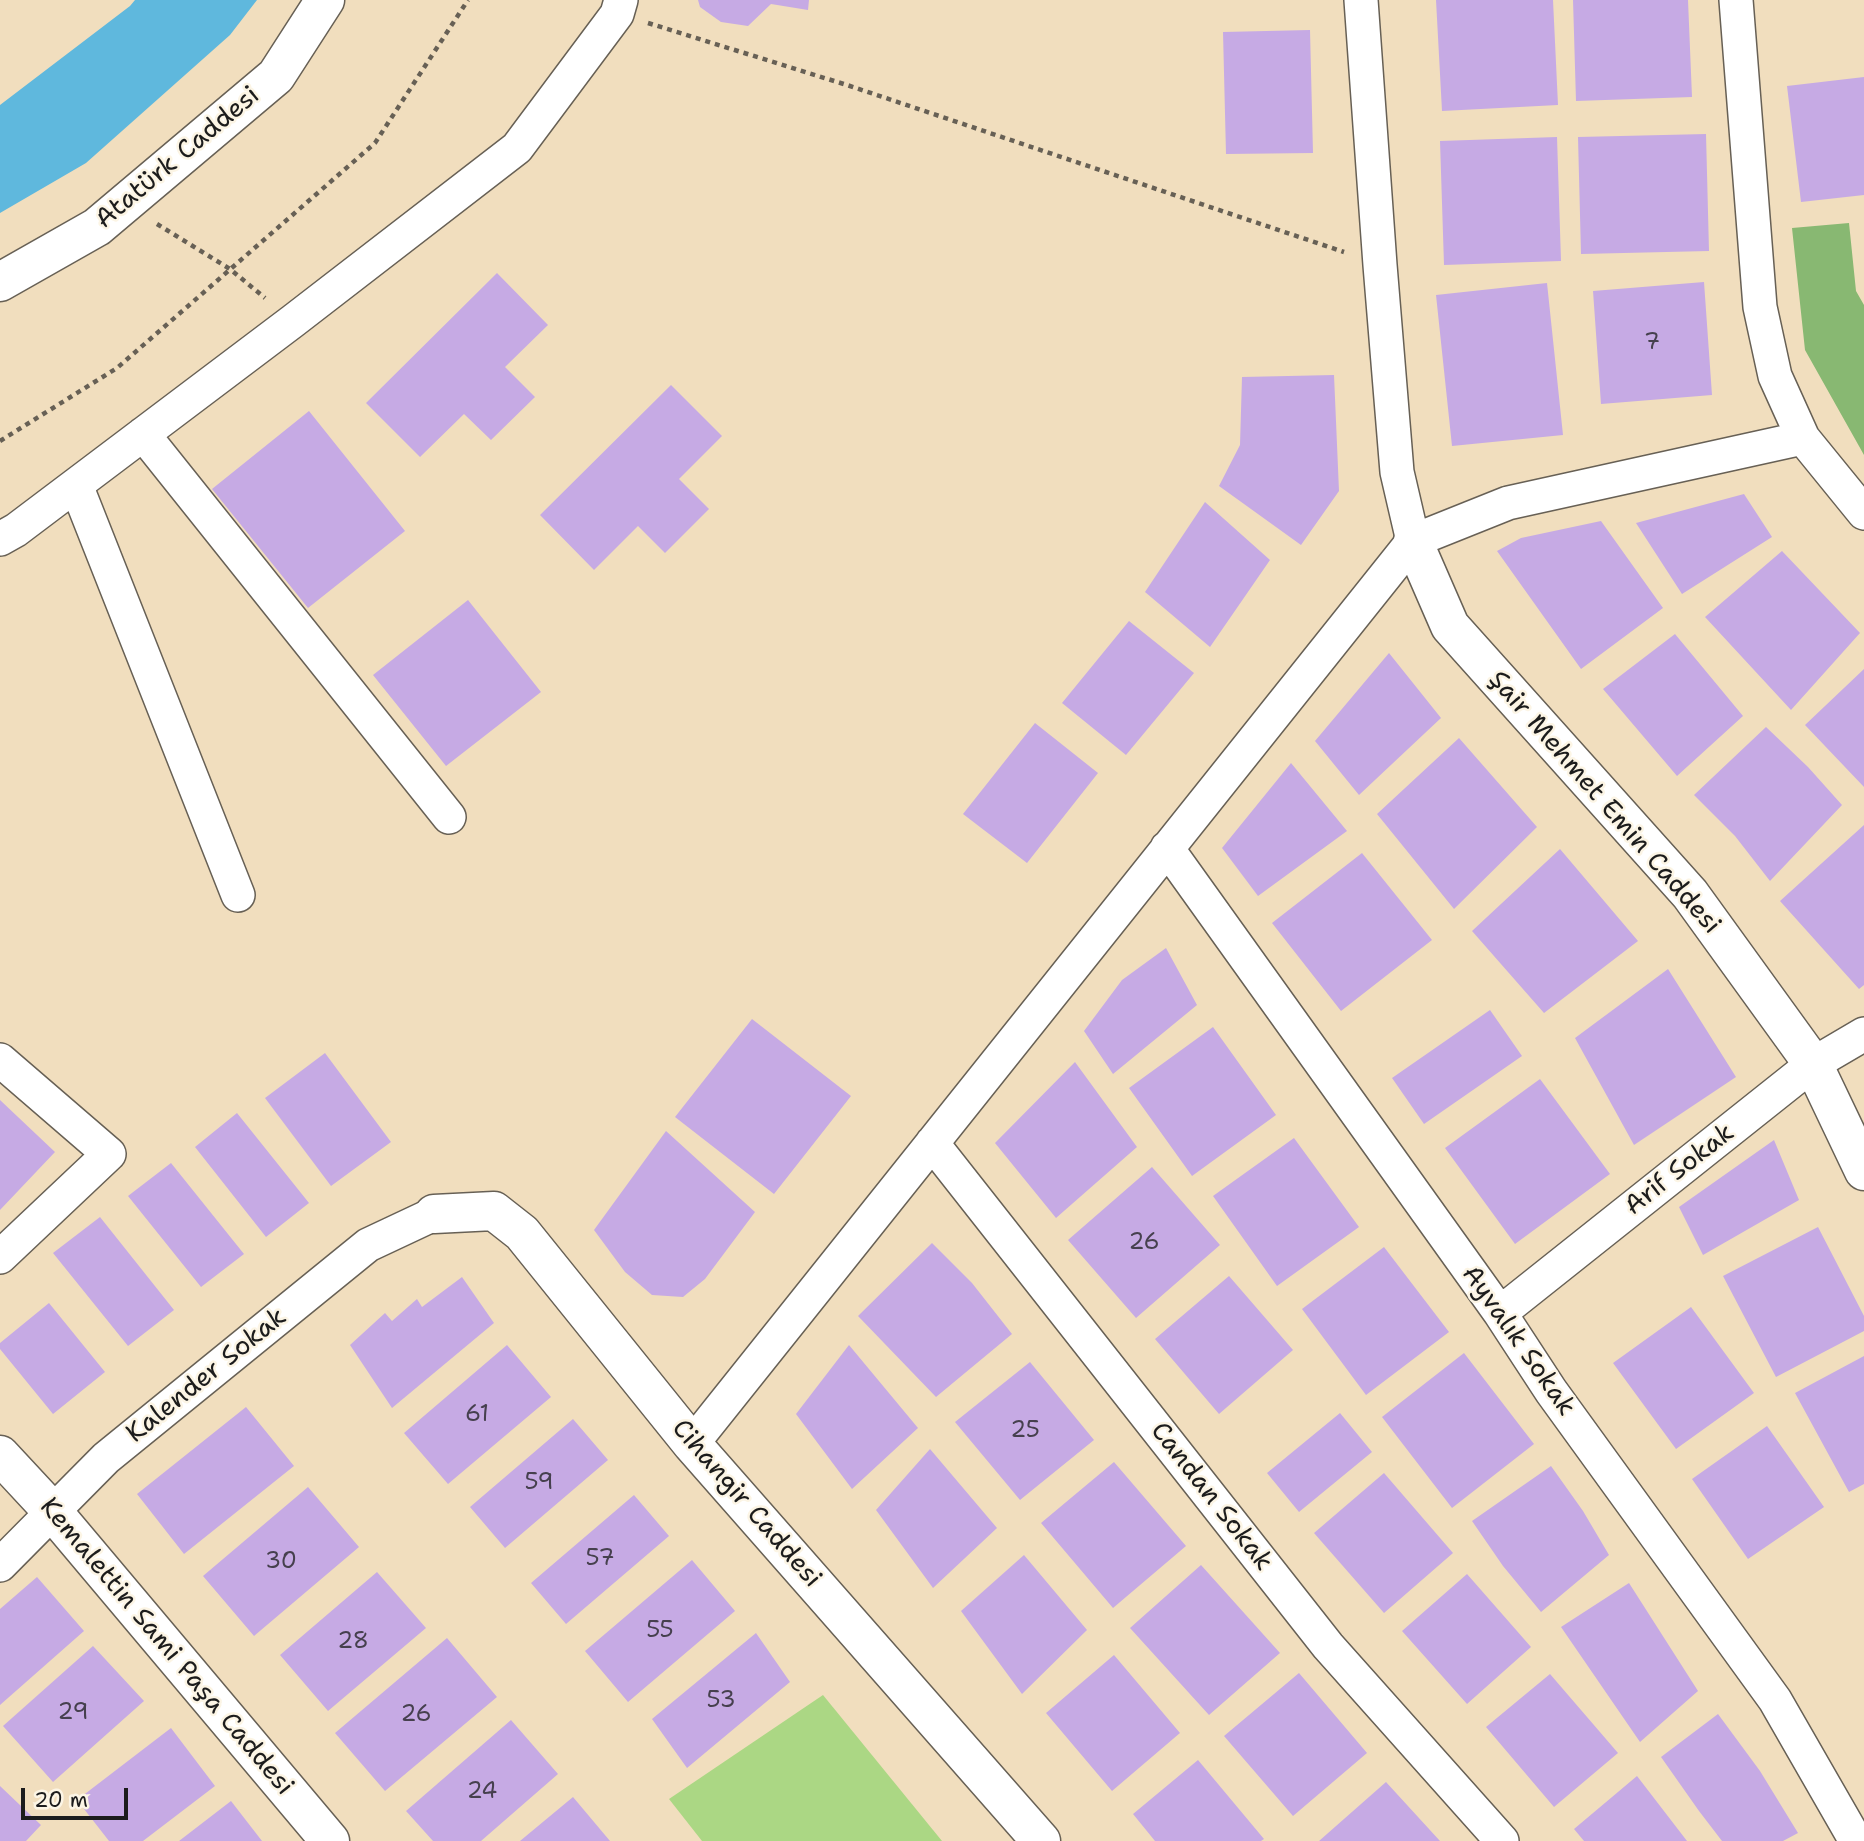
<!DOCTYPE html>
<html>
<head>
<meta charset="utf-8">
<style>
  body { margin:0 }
  #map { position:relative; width:1864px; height:1841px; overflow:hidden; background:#f1debe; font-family:"Shantell Sans",sans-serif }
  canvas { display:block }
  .scale { position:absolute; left:21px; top:1788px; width:107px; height:32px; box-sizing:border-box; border:4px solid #1c1c1c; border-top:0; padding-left:9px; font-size:21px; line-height:24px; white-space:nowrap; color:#1c1c1c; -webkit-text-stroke:5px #fcf5e5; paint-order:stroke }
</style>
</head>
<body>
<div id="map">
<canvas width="1864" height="1841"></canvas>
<div class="scale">20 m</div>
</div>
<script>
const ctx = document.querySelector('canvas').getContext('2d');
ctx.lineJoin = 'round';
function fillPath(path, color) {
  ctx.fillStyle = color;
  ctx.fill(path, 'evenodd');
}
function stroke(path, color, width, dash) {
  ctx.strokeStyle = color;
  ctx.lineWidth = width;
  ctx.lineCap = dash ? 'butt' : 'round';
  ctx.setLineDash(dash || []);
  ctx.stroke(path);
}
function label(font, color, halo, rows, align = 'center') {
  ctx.font = font + ' "Shantell Sans",sans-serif';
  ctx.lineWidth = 5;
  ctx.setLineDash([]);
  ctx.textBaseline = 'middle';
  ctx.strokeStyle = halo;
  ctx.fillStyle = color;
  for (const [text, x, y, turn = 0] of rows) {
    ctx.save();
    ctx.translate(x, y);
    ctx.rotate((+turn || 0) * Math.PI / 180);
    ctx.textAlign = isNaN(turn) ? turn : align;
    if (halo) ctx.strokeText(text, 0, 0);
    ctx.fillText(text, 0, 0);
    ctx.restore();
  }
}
fillPath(new Path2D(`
  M823,1695l119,146h-240l-33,-42z`), '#abd784');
fillPath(new Path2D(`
  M1849,223l7,68 8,14v150l-59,-105 -13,-122z`), '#88b872');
fillPath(new Path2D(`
  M135,0h122l-27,35 -144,128 -86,50v-108l130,-99z`), '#5fb8dd');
fillPath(new Path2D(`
  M698,0h111l-1,10 -37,-6 -23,22 -27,-4 -21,-15z
  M1436,0h117l5,105 -116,6z
  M1573,0h115l4,97 -116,4z
  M1310,30l3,123 -87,1 -3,-122z
  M1864,77v118l-63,7 -14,-116z
  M1706,134l3,117 -128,3 -3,-117z
  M1557,137l4,124 -117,4 -4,-124z
  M497,273l51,52 -43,42 30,30 -44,43 -27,-26 -44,43 -54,-54z
  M1704,282l8,113 -111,9 -8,-113z
  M1547,283l16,152 -111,11 -16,-151z
  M1334,375l5,116 -38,54 -82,-59 21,-41 2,-68z
  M671,385l51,51 -43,43 30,30 -44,44 -27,-27 -44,44 -54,-55z
  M309,411l96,120 -97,77 -96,-119z
  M1744,494l28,43 -90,57 -46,-71z
  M1205,502l65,58 -60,87 -65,-55z
  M1601,521l62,87 -82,61 -84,-118 24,-13z
  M1782,551l78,82 -69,77 -86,-93z
  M468,600l73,92 -95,74 -73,-91z
  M1129,621l65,52 -68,82 -64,-52z
  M1675,634l68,82 -66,60 -74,-87z
  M1389,653l52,65 -82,77 -44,-54z
  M1864,669v118l-59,-62z
  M1035,723l63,50 -71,90 -64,-49z
  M1766,727l42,40 34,38 -72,76 -35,-45 -41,-41z
  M1459,738l78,89 -83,82 -77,-95z
  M1291,763l56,68 -89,65 -36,-48z
  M1864,825v160l-5,4 -79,-88z
  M1560,849l78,92 -94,72 -72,-82z
  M1362,853l70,87 -91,71 -69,-88z
  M1166,948l31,57 -84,69 -29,-43 38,-51z
  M1668,969l68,108 -102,68 -59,-107z
  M1490,1010l32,46 -98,68 -32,-46z
  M752,1019l99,77 -77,98 -99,-77z
  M1213,1027l63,88 -84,61 -63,-88z
  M325,1053l66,89 -60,44 -66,-88z
  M1075,1062l62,85 -81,71 -61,-75z
  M1540,1079l70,95 -95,70 -70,-96z
  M0,1100l55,52 -55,58z
  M237,1113l72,90 -43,34 -71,-90z
  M666,1131l89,81 -50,67 -22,18 -31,-2 -27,-23 -31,-42z
  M1294,1138l65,89 -82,59 -64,-90z
  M1774,1140l25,60 -96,55 -24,-48z
  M171,1163l73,91 -43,33 -73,-91z
  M1152,1167l68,78 -84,73 -68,-78z
  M100,1217l74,93 -46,36 -75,-93z
  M1818,1227l46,89v15l-88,46 -53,-101z
  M932,1243l40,40 40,51 -76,63 -78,-81z
  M1384,1247l65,85 -83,63 -64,-86z
  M1229,1276l64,74 -74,64 -64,-75z
  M462,1277l32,46 -102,85 -42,-63 35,-32 7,8 25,-22 5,8z
  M49,1303l56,69 -52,42 -53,-65v-6z
  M1691,1307l63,86 -78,56 -63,-86z
  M507,1345l44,52 -103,87 -44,-51z
  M849,1345l69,83 -66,61 -56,-75z
  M1464,1353l70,91 -82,64 -70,-91z
  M1864,1356v128l-15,8 -54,-99z
  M1030,1362l64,78 -74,60 -65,-78z
  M246,1407l48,59 -110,88 -47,-60z
  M1340,1413l32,39 -73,60 -32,-39z
  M573,1419l35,41 -103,88 -35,-41z
  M1767,1426l57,81 -76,52 -56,-80z
  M930,1449l67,79 -64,60 -57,-78z
  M1114,1462l72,84 -73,62 -72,-85z
  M1551,1466l32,45 26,44 -68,57 -38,-46 -31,-45z
  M1384,1473l69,80 -69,60 -70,-80z
  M308,1487l51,60 -105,89 -51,-60z
  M634,1495l35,41 -103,88 -35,-41z
  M1024,1555l63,75 -65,64 -61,-83z
  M692,1560l43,51 -107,91 -43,-51z
  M1201,1565l79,88 -71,62 -79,-87z
  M377,1572l49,56 -98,83 -48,-56z
  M1467,1574l64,73 -64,57 -65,-73z
  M37,1577l47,54 -84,74v-96z
  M1629,1583l69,108 -58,51 -79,-115z
  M756,1633l34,49 -103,86 -35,-49z
  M447,1638l50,59 -112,94 -50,-58z
  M93,1646l51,55 -91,81 -50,-56z
  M1114,1655l66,78 -68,58 -66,-78z
  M1299,1673l68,80 -74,63 -69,-80z
  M1550,1674l68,79 -64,54 -68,-80z
  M1718,1714l42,57 38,62 -15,8h-61l-23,-30 -38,-54z
  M511,1720l47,54 -77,67h-48l-27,-30z
  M171,1728l44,58 -72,55h-34l-32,-41z
  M1198,1760l66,79 -3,2h-106l-22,-27z
  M1637,1776l50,65h-103l-10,-12z
  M1386,1782l54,59h-121z
  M0,1786l41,39 -15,16h-26z
  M573,1797l37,44h-90z
  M231,1801l31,40h-83z`), '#c6aae4');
const minor = new Path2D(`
  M1361,0l19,265 17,207 16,69
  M1736,0l24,307 15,69 28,62 61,75
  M143,434l306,383
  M76,485l162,410
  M0,539l16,-9 277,-209 224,-173 100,-134 4,-14
  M1167,848l333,465 51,78 224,309 81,141
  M0,1060l109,94 -109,103
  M932,1143l396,503 174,195
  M1500,1313l313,-249 51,-30
  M692,1444l721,-903 95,-38 295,-65
  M0,1565l106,-107 262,-213 66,-31`);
const tertiary = new Path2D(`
  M1413,541l37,85 240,268 123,170 51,107
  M434,1214l60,-3 28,22 170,211 349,397
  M0,1455l53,57 277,329`);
const primary = new Path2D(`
  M0,282l97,-55 179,-151 49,-76`);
stroke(minor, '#676055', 36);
stroke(tertiary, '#676055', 41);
stroke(primary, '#676055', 41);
stroke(new Path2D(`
  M648,23l199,62 497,167
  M157,224l73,45 35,29
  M0,441l117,-73 258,-225 93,-143`), '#676055', 4.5, [5, 5]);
stroke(minor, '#fff', 33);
stroke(tertiary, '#fff', 38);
stroke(primary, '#fff', 38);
label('23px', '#46404e', null, [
  ["7",1652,343],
  ["26",1144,1243],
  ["61",477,1415],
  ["25",1025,1431],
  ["59",539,1483],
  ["57",600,1559],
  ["30",281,1562],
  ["55",660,1631],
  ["28",353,1642],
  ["53",721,1701],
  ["29",73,1713],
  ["26",416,1715],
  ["24",482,1792]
]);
label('26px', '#1c1c1c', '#fcf5e5', [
  ["Atatürk Caddesi",178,158,-40],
  ["Şair Mehmet Emin Caddesi",1604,803,49],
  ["Arif Sokak",1680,1170,-38],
  ["Ayvalık Sokak",1518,1341,55],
  ["Kalender Sokak",207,1376,-39],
  ["Candan Sokak",1211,1497,52],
  ["Cihangir Caddesi",746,1504,49],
  ["Kemalettin Sami Paşa Caddesi",166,1647,50]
]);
</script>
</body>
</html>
